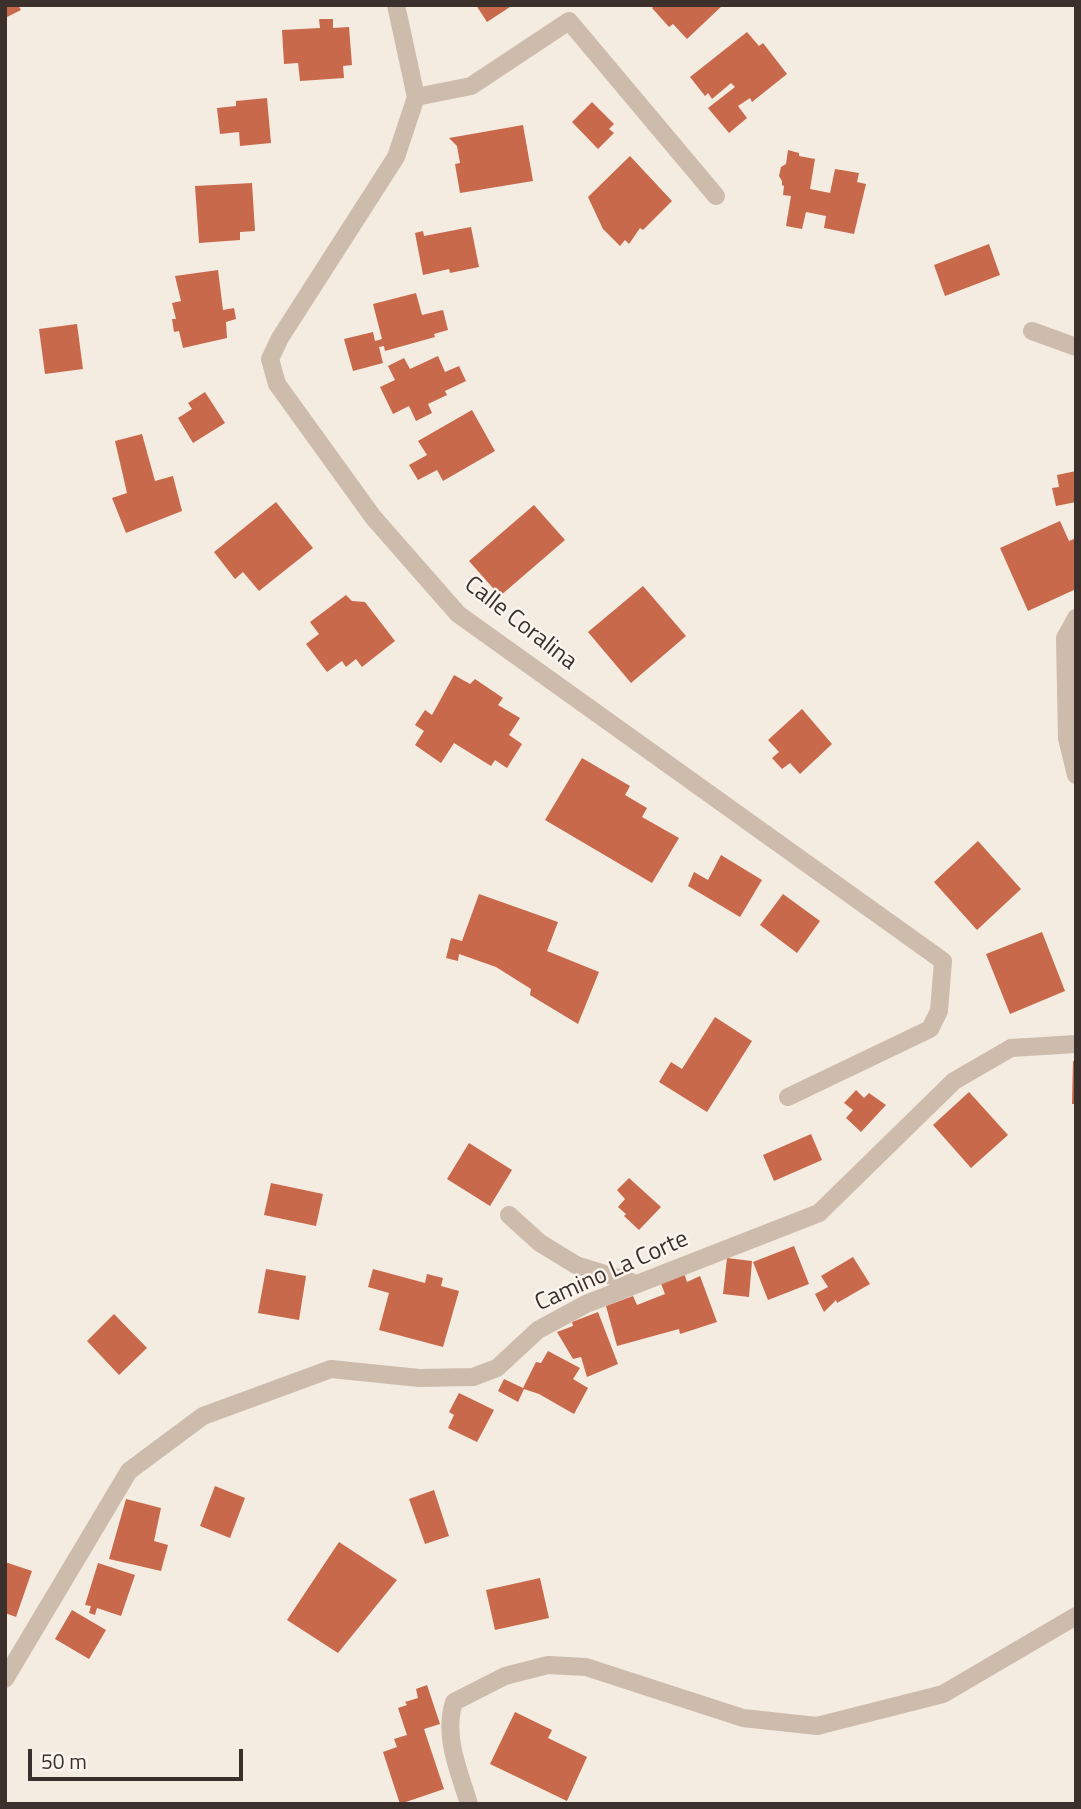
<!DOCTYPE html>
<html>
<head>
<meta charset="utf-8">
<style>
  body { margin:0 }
  #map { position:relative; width:1081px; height:1809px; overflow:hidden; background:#f4ebe1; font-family:"Titillium Web",sans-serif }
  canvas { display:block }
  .frame { position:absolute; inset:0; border:7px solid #3b302b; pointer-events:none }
  .scale { position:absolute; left:28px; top:1749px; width:215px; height:32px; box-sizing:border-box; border:4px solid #3b302b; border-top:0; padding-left:9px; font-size:21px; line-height:24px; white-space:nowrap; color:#3b302b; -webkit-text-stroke:5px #fbf5ee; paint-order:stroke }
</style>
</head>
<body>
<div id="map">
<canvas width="1081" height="1809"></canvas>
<div class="frame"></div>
<div class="scale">50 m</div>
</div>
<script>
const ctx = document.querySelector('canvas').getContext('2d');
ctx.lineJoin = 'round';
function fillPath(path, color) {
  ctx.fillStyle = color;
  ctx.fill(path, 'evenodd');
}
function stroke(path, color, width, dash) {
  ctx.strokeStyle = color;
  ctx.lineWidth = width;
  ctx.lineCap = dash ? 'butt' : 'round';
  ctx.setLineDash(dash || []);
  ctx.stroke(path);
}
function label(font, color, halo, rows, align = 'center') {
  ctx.font = font + ' "Titillium Web",sans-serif';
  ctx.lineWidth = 5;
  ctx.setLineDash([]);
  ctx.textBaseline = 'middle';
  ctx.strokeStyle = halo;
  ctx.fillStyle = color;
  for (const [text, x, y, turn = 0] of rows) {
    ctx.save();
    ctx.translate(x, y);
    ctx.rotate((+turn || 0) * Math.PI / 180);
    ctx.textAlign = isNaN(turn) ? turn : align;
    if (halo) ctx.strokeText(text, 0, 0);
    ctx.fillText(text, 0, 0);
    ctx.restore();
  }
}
fillPath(new Path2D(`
  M5,5h13l3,5 -16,8z
  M476,5h37l-26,17z
  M655,5h68l-36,34 -14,-15 -4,3 -17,-19z
  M319,19h14v9l16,-1 3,38 -9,1 1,12 -44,3 -2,-18 -14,1 -2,-34 38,-2z
  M747,32l12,14 4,-3 24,31 -35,28 -2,-4 -12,8 9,12 -18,15 -21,-25 27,-21 -4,-4 -19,16 -4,-6 -3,3 -15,-19z
  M267,98l4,45 -31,3 -1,-14 -19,2 -3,-26 19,-2v-5z
  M592,102l22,22 -5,5 5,4 -16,16 -26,-27z
  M523,125l10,56 -73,12 -5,-29 5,-1 -3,-17 -8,-8z
  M788,150l11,3v3l16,3 -5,30 20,4 5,-24 24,4 -2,9 9,2 -12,50 -30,-6 2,-12 -20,-4 -4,17 -16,-3 5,-30 -8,-1 1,-9 -2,-1v-4l-3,-5 2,-9 5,-3z
  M630,156l42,45 -29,29 -3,-2 -11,16 -4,-4 -5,6 -17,-17 -15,-32z
  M252,183l3,48 -15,1v8l-41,3 -4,-57z
  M471,227l8,40 -29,6 -1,-4 -26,6 -8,-42 8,-2 1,5z
  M989,244l11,31 -55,21 -11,-31z
  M218,270l5,40 11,-2 2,11 -10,3 1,16 -44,10 -4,-17 -5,1 -2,-13h4l-4,-16 9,-2 -6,-25z
  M416,293l6,22 21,-5 5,20 -14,4 1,3 -50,14 -1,-5 -5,1 4,16 -30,8 -9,-32 29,-7 2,9 7,-2 -9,-35z
  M77,324l6,45 -38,5 -6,-45z
  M438,356l7,16 14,-6 7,15 -21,10 2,4 -19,9 4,9 -16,8 -7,-15 -16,8 -13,-27 15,-7 -7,-14 16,-8 6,11z
  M205,392l20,31 -32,20 -15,-25 14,-9 -4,-6z
  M472,410l23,41 -52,30 -6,-11 -19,10 -9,-15 18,-10 -9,-14z
  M142,434l13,47 18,-5 9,35 -56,22 -14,-35 15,-5 -12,-52z
  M1076,471v31l-20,4 -4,-18 7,-1 -2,-12z
  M276,502l37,46 -54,43 -16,-19 -8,7 -21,-27z
  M534,505l31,35 -65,56 -31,-35z
  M1060,521l9,20 7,-3v51l-48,22 -28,-63z
  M643,586l43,50 -55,47 -43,-51z
  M346,595l6,6 13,1 30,39 -33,26 -6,-8 -10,8 -4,-6 -15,11 -21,-28 13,-10 -9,-12z
  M454,675l16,9 5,-5 28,19 -5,7 22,13 -11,17 13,9 -15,24 -12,-8 -4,6 -37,-23 -13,20 -26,-18 9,-14 -9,-6 10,-15 7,5z
  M802,709l30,35 -32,30 -10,-11 -8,6 -10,-11 7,-6 -11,-12z
  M582,758l48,28 -5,9 22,13 -5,9 37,21 -27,45 -107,-63z
  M978,841l43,48 -44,41 -43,-48z
  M721,855l41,25 -22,37 -52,-31 6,-14 14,8z
  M479,894l79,28 -11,29 52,21 -21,52 -48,-29 1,-6 -35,-22 -37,-13 -1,7 -12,-3 5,-20 11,3z
  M783,894l37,27 -23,32 -37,-28z
  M1042,932l23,59 -55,23 -24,-60z
  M715,1017l37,24 -45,71 -48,-30 12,-20 11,7z
  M1073,1061h3v43h-4z
  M856,1090l8,8 5,-5 17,12 -25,27 -15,-14 7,-8 -9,-7z
  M969,1092l39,43 -37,33 -38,-43z
  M811,1134l11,26 -48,21 -11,-26z
  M469,1143l43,27 -22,36 -43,-27z
  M629,1178l32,29 -22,23 -15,-14 2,-2 -8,-7 7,-8 -8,-9z
  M271,1183l52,11 -7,32 -52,-11z
  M794,1246l15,38 -41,16 -15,-38z
  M853,1257l17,27 -33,19 -1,-3 -12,12 -9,-18 13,-7 -7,-11z
  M727,1258l25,3 -3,36 -26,-3z
  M266,1269l40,7 -7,44 -41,-7z
  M373,1269l52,14 2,-9 16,4 -2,8 18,5 -16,56 -64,-17 10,-37 -21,-6z
  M684,1273l3,9 13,-6 17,46 -37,12 -1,-5 -62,17 -11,-40 27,-10 4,9 28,-11 -5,-13z
  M598,1312l20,52 -31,13 -6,-20 -8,2 -16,-27 16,-6 -1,-4z
  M114,1314l33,34 -28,27 -32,-34z
  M548,1351l32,17 -7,11 15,9 -14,26 -35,-20 -15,-5 -6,13 -20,-11 6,-12 19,9 13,-26 5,1z
  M459,1393l35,17 -17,32 -29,-14 6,-13 -5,-3z
  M215,1486l30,12 -15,40 -30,-12z
  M434,1490l15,46 -24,8 -16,-45z
  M126,1499l35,9 -7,33 14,4 -7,26 -52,-12z
  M339,1542l58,38 -59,73 -51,-33z
  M5,1562l27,9 -16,46 -11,-4z
  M98,1563l37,12 -14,41 -24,-8 -2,7 -6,-2 2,-7 -6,-1z
  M540,1578l9,40 -54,12 -9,-40z
  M72,1610l34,20 -17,29 -34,-20z
  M427,1685l13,39 -16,5 20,60 -44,15 -17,-52 14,-5 -3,-8 13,-4 -9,-27 9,-3 -2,-3 13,-4 -2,-9z
  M515,1712l37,18 -4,8 39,19 -20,44 -77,-37z`), '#c8694b');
stroke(new Path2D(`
  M396,5l20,92 -20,60 -116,181 -10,21 7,25 96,133 85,97 485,347 -4,50 -9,18 -142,68
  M416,97l55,-11 98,-65 147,175
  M1032,331l44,16
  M1076,618l-11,20 2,100 9,37
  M509,1215l31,28 36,22 62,19
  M5,1679l124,-208 74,-55 128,-47 88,9 54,-1 24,-9 41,-38 48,-26 233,-91 135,-132 57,-33 65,-4
  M469,1804c-10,-33 -26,-68 -15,-102l51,-26 43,-11 38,2 157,51 74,8 126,-32 133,-78`), '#cdbbac', 18);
label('24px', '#3b302b', '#fbf5ee', [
  ["Calle Coralina",520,624,38],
  ["Camino La Corte",612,1272,-24]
]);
</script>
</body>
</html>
